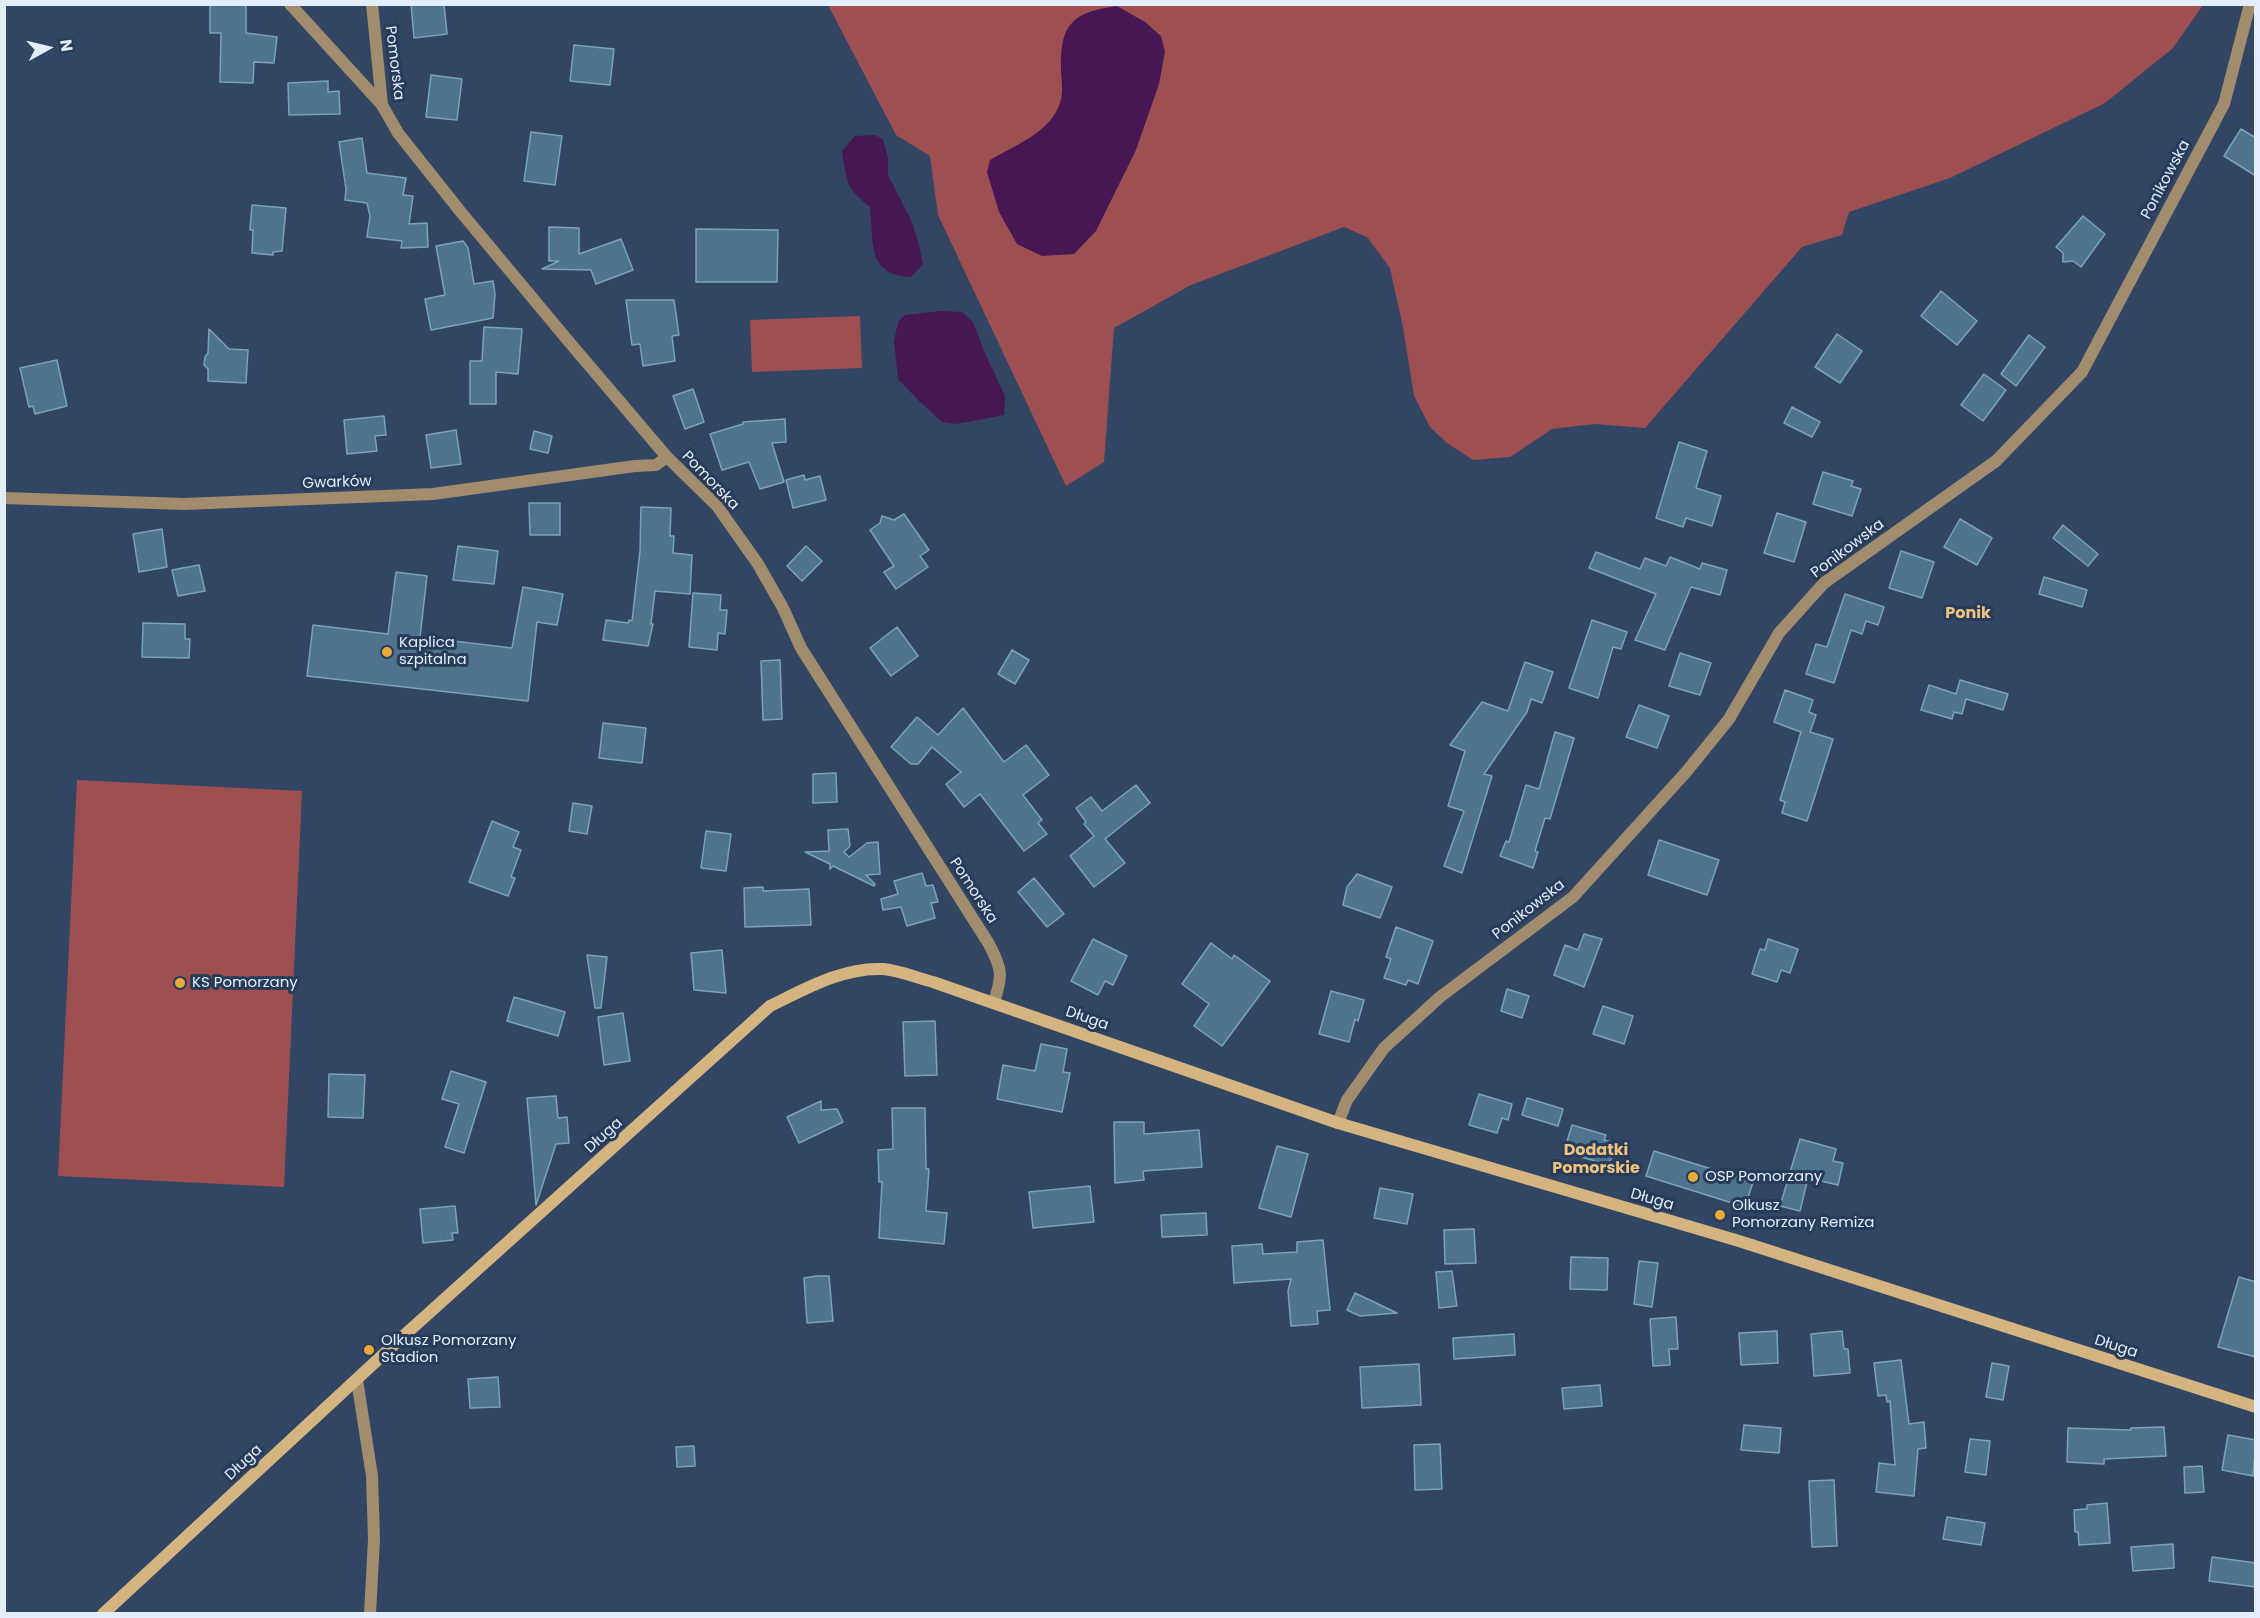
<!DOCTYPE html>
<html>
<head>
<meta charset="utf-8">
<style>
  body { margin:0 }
  #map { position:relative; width:2260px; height:1618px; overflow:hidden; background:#324664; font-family:Poppins,sans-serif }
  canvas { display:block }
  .frame { position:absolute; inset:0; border:6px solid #e3edfc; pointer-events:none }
  .north { position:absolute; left:18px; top:18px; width:60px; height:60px; -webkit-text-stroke:4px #283b59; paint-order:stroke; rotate:82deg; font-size:16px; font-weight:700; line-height:24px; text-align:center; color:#e3edfc }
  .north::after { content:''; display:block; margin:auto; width:21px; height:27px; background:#e3edfc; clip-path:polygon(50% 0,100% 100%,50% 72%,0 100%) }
</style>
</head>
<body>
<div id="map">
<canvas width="2260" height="1618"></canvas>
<div class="frame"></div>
<div class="north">N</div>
</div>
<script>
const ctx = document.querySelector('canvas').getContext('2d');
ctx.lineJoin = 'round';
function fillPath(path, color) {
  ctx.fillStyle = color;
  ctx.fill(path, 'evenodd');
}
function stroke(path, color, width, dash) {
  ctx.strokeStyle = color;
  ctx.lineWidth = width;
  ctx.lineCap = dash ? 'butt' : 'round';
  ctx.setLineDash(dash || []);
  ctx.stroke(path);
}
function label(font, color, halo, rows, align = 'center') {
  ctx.font = font + ' Poppins,sans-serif';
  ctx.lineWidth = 6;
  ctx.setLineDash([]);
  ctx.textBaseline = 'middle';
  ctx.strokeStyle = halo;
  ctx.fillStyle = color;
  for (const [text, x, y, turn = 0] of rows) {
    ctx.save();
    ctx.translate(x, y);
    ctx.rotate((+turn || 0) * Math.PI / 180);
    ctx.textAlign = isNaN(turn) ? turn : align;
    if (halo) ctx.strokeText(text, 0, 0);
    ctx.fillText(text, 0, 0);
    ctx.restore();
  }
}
fillPath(new Path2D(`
  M828,5h1375l-30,43 -68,55 -155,75 -101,34 -7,23 -40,12 -157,181 -50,-4 -43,5 -42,28 -37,3 -26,-17 -17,-16 -16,-31 -11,-69 -13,-59 -23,-31 -23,-10 -153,58 -77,43 -10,134 -38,24 -128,-271 -8,-59 -34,-21z
  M860,316l2,52 -110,4 -2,-52z
  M77,780l225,11 -18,396 -226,-11z`), '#9e4f52');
fillPath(new Path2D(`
  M1117,6l28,16 16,14 4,16 -6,32 -23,66 -40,81 -22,23 -32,2 -25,-12 -18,-32 -12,-40 3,-12c25,-15 60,-27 70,-57 4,-13 1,-23 1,-36 -1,-45 14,-55 56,-61z
  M875,135l8,4 5,19v17l23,45 8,24 4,20 -12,13c-45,-2 -37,-35 -41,-70 -25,-20 -23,-25 -28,-56l13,-15z
  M940,311l22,1 11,10 11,29 21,45 -1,19 -47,9 -15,-2 -24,-22 -20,-21 -4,-38 4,-19 7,-7z`), '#471753');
const building = new Path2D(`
  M210,4h36v29l31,4 -3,26 -20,-1 -1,21 -33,-1 1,-49h-11z
  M411,4h33l3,30 -33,4z
  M574,45l40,4 -4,36 -40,-4z
  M431,75l31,4 -5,41 -31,-3z
  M328,81v11l11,-1 1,23 -51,1 -1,-32z
  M2241,129l15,9v38l-32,-20z
  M531,132l31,4 -7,49 -31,-4z
  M362,138l5,35 39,5 -3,17 10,1 -4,28 18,-1 1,24 -27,1 1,-7 -35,-4 3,-21 -3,-13 -22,-3 1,-11 -7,-47z
  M252,205l34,3 -4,43 -9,1v3l-21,-2 1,-23h-3z
  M2083,216l22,18 -24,33 -8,-6 -10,1v-9l-7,-6z
  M549,227l30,1v26l42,-15 12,31 -37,14 -5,-14 -49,-1 17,-8h-10z
  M696,229l82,1 -1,52h-81z
  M463,241l5,7 6,36 19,-3 2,13 -2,24 -62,12 -6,-31 20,-4 -9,-49z
  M1941,291l36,30 -20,24 -36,-29z
  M626,300h48l5,35 -7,1 3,25 -32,5 -3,-22 -8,1z
  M484,327l38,2 -4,45 -22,-2v32h-26v-43h12z
  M209,329l20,20 19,1 -2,33 -38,-2v-12l-4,-4 1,-8 3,-4z
  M1837,334l25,17 -22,32 -25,-16z
  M2029,335l16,12 -29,39 -15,-12z
  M57,360l10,46 -32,8 -2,-8 -4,1 -9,-39z
  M1984,374l22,16 -23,31 -22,-16z
  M693,389l11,33 -19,7 -12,-33z
  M1792,407l28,15 -8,15 -28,-14z
  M384,416l2,19 -11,1 2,15 -30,3 -3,-34z
  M785,419l1,23 -14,1 12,39 -24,7 -11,-27 -27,8 -12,-36 33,-10v-2z
  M456,430l5,34 -30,4 -5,-33z
  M534,431l18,5 -4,17 -18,-4z
  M1679,442l28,9 -11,37 25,8 -9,30 -26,-8 -3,9 -27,-9z
  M1823,472l30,9 -2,5 10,3 -9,27 -39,-12z
  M804,475l1,5 15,-4 6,24 -33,8 -7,-28z
  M529,503h31v32h-30z
  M641,507l30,1 -1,28h4l-1,17 19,2 -2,39 -35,-3 -4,33h2l-5,22 -45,-6 3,-20 22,3 1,-3 3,1 8,-70z
  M1777,513l29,9 -12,40 -30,-9z
  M904,514l25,36 -9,6 8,11 -32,22 -12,-17 10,-6 -24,-36 10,-7 2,-7 12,4z
  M1960,519l32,19 -15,27 -33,-18z
  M2063,525l35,29 -10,12 -35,-28z
  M162,529l5,38 -28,5 -6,-38z
  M458,546l40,5 -4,33 -41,-4z
  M806,546l16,15 -20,20 -15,-15z
  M1901,551l33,11 -12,36 -33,-10z
  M1596,552l44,17 5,-11 21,8 4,-9 30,12 2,-6 25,7 -7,25 -29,-8 -26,63 -30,-10 21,-46 -67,-26z
  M199,565l6,26 -27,5 -6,-26z
  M396,572l31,4 -7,61 92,11 11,-61 40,7 -6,31 -20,-3 -9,79 -221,-25 6,-51 75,9z
  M2044,577l43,13 -5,17 -43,-13z
  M693,593l28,2 -1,15h7l-2,24 -7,-1 -1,17 -28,-3z
  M1845,594l39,13 -6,18 -12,-4 -4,13 -11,-4 -17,53 -28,-9 10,-30 11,3z
  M1592,620l35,12 -6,17 -8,-2 -15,51 -29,-10z
  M143,623l42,1v15h5l-1,19 -47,-1z
  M897,627l21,29 -27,20 -21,-28z
  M1012,650l17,10 -14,24 -17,-10z
  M1680,653l31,10 -11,32 -31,-9z
  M780,660l2,59 -19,1 -2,-59z
  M1525,662l28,10 -11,31 -11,-4 -4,13 -43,62 8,2 -30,97 -18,-7 20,-55 -16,-5 17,-55 -15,-6 32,-43 26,9z
  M1960,680l48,14 -5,16 -37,-11 -4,15 -8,-2 -2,7 -31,-9 8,-25 27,9z
  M1785,690l28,10 -4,12 7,3 -6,17 23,7 -26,82 -25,-8 3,-11 -5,-2 21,-68 -27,-10z
  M1639,705l30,11 -12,32 -31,-11z
  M963,708l41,54 22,-17 23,30 -26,20 19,25 -4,3 9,11 -23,17 -44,-57 -16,13 -18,-23 15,-12 -29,-25 -14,17h-7l-20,-17 26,-30 21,18z
  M603,723l43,5 -4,35 -43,-5z
  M1555,732l19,6 -24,81 -5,-1 -10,33 3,1 -5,16 -33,-12 6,-15 3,1 17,-57 13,4z
  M836,773l1,29 -24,1v-29z
  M1136,785l14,18 -45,36 20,24 -31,24 -24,-31 24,-20 -10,-12 2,-2 -10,-14 15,-11 11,14z
  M573,803l19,3 -5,28 -18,-3z
  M492,821l27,11 -6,15 8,3 -10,27 4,1 -7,18 -39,-14z
  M848,829l2,17 -6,6 5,5 18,-14 11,-1 2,32 -14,1 9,9 -1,2 -41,-20 -3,3v-5l-25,-12 24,-1 -1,-21z
  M706,831l25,3 -5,37 -25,-3z
  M1659,840l60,20 -12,35 -59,-20z
  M922,873l4,13 7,-1 5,17 -7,1 4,15 -28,8 -6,-19 -18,3 -2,-11 17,-5 -4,-13z
  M1357,874l35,13 -12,31 -37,-13 4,-18z
  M1034,878l30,36 -17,13 -29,-35z
  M763,887v4l46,-2 2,36 -66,2 -1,-39z
  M1396,927l37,14 -15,43 -10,-4 -2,5 -22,-7 7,-19 -5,-2z
  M1584,934l18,5 -18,48 -30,-12 11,-30 13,5z
  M1093,939l34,17 -14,29 -8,-4 -7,14 -27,-14z
  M1768,939l30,10 -8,24 -9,-3 -4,12 -25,-8 8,-25 5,1z
  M1211,943l21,16 2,-4 36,26 -48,65 -28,-20 15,-22 -27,-20z
  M722,950l4,43 -32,-3 -3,-37z
  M587,955l20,2 -6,51h-6z
  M1507,989l22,7 -7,22 -21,-7z
  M1331,991l33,9 -6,21 -3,-2 -6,23 -30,-8z
  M514,997l51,15 -7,24 -51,-15z
  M1603,1006l30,10 -9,28 -31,-10z
  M623,1013l7,48 -26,4 -6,-48z
  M935,1021l2,54 -32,1 -2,-54z
  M1041,1044l26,5 -4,23 7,1 -8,39 -65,-13 6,-34 32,6z
  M451,1071l35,11 -22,71 -19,-6 14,-43 -17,-5z
  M329,1074l36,1 -2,43 -35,-1z
  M1479,1094l33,10 -4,16 -6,-2 -5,15 -28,-8z
  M556,1096l2,22 9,-1 2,26 -13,1 -20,61 -9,-107z
  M1527,1098l36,11 -5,17 -36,-11z
  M821,1101v9l16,-1 6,13 -44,21 -12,-26z
  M892,1108h33l1,61h3l-3,42 21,2 -3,31 -65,-6 3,-56h-3l-1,-32 15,-1z
  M1114,1122h30v12l55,-4 3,37 -59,4 1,9 -29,3z
  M1572,1125l34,10 -2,5 12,3 -7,22 -45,-13z
  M1800,1139l36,10 -3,12 10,2 -5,22 -30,-7 -8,33 -20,-5z
  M1277,1146l31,8 -17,63 -32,-9z
  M1654,1151l99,31 -8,25 -99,-31z
  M1090,1186l4,36 -61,6 -4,-36z
  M1380,1188l33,6 -6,30 -33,-6z
  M455,1206l3,27h-6l1,7 -30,3 -3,-34z
  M1206,1213l1,22 -45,2 -1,-22z
  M1474,1229l2,34 -31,1 -1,-34z
  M1323,1240l7,70 -13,1 1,13 -27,2 -3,-35 3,-12 -57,4 -2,-37 30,-2 1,10 34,-2v-10z
  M1571,1257l37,1 -1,32 -37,-1z
  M1639,1261l19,2 -6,44 -18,-3z
  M1452,1271l5,35 -18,2 -3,-36z
  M817,1276h12l4,45 -26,2 -3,-45z
  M2239,1277l17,5v75l-38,-10z
  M1355,1293l42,20 -37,3 -13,-6z
  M1676,1317l2,32h-9l1,16 -17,1 -3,-47z
  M1777,1331l1,32 -37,2 -2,-32z
  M1842,1331l2,18h4l2,24 -36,3 -3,-42z
  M1514,1334l1,21 -61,4 -1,-21z
  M1901,1360l8,64 15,-2 2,26 -8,1 -4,47 -38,-4 3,-29 16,2 -5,-64 -3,1 -1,-7 -8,1 -4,-33z
  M1992,1363l17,3 -6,34 -17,-3z
  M1419,1364l2,41 -59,3 -2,-41z
  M498,1377l2,30 -30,1 -2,-29z
  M1600,1385l2,21 -38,3 -2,-21z
  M1744,1425l37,3 -2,25 -38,-3z
  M2164,1427l2,29 -62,3v5l-37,-2 1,-34 63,2v-2z
  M2228,1435l28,5 -3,36 -31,-6z
  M1970,1439l20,2 -4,34 -21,-3z
  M1440,1444l2,45 -27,1 -1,-45z
  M694,1446l1,20 -18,1 -1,-20z
  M2202,1466l2,26 -19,1 -1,-26z
  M1834,1480l3,66 -25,1 -3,-66z
  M2107,1503l3,40 -31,2 -1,-13h-3l-1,-22 13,-1v-4z
  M1947,1517l38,6 -4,22 -38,-6z
  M2173,1544l1,24 -41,3 -2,-24z
  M2212,1557l44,6v24l-47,-6z`);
fillPath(building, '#4e748d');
stroke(building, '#7ba2bd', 1.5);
stroke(new Path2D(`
  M290,4l92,101
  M372,4l10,101 16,28 62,78 110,132 97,114 50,49 41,58 25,44 18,40 188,296c13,25 14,31 5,58
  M4,498l180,6 249,-10 202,-28 21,-1 11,-8
  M1338,1123l9,-23 37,-52 56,-51 133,-100 114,-126 42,-52 50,-86 45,-50 172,-122 86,-89 142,-268 26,-100
  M357,1380l15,96 2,63 -4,75`), '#a18d6d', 12);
stroke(new Path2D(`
  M103,1614l296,-274 371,-334c35,-17 73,-39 113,-37 16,1 34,9 50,13l405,141 401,118 517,166`), '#d4b481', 12);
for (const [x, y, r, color] of [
  [387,652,6,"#e8ab37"],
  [180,983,6,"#e8ab37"],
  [1693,1177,6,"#e8ab37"],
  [1720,1215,6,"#e8ab37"],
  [369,1350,6,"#e8ab37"]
]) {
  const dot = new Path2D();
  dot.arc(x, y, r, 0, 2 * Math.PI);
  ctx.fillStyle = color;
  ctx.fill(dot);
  stroke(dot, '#283b59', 2);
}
label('15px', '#e3edfc', '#283b59', [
  ["Pomorska",394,63,83],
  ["Ponikowska",2166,180,-62],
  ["Pomorska",710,481,46],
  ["Gwarków",337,483,-2],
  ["Ponikowska",1848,549,-37],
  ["Pomorska",973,891,57],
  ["Ponikowska",1529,910,-38],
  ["Długa",1087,1019,19],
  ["Długa",604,1136,-42],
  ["Długa",1652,1200,16],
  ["Długa",2116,1347,18],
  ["Długa",244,1463,-43]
]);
label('15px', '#e3edfc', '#283b59', [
  ["Kaplica",399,643],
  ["szpitalna",399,660],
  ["KS Pomorzany",192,983],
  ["OSP Pomorzany",1705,1177],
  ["Olkusz",1732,1206],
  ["Pomorzany Remiza",1732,1223],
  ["Olkusz Pomorzany",381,1341],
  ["Stadion",381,1358]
], 'left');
label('bold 16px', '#eec37e', '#283b59', [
  ["Ponik",1968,614],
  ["Dodatki",1596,1151],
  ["Pomorskie",1596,1169]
]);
</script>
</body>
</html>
